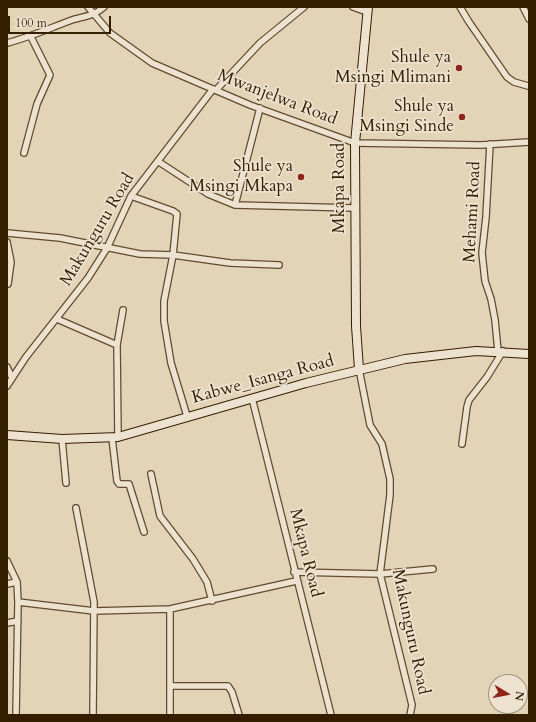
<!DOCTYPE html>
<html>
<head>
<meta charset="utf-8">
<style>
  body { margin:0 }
  #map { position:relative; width:536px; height:722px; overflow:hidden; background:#e3d3b7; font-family:Cardo,serif }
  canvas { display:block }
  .frame { position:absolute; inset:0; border:8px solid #341e00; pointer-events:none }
  .north { position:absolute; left:488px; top:674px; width:40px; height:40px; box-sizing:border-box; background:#ede2d0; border:1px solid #a3947d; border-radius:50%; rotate:100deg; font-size:11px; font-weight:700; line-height:16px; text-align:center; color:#341e00 }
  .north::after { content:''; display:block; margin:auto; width:14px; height:18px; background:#8f2418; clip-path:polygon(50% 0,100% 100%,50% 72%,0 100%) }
  .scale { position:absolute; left:8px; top:16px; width:103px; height:18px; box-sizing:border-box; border:2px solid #341e00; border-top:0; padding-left:5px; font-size:12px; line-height:14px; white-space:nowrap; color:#341e00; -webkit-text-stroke:3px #ede2d0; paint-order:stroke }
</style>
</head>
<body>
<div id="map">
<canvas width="536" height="722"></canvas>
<div class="frame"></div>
<div class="north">N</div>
<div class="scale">100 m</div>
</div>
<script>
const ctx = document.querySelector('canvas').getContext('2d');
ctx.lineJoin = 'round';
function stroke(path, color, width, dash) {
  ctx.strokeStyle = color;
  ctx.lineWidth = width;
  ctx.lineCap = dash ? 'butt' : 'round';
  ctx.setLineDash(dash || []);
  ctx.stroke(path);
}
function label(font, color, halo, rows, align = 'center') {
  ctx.font = font + ' Cardo,serif';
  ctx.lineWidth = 3.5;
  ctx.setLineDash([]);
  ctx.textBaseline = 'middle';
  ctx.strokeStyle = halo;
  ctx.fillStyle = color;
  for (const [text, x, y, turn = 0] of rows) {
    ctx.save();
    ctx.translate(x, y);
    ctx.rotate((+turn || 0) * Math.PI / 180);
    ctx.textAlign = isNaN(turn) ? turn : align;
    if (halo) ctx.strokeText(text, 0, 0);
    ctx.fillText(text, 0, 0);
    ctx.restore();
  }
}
const street = new Path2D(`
  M88,7l22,26 42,30 98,42 105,38 126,2 48,-3
  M353,7l14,5
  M460,7l9,15 38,55 7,5 14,4
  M523,7l6,12
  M7,43c24,-6 45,-16 68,-24 12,-3 20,-4 29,-12
  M216,90l44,-47 44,-36
  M490,144l-4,73 -4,36 3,28 6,18 4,21 3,31
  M24,153l13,-49 13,-29 -19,-38
  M159,162l49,32 27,11 119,3
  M131,196l42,15 4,3 -4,41 -9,46v20l7,42 16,53
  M235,205l25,-97
  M7,233l53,5 80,16 33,1 57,8 49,2
  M7,242l4,20 -3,22
  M57,319l60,26
  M7,367l5,11
  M359,369l11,56 12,19 8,35v16l-10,79 32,131 -2,10
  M7,386l19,-29 62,-79 19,-30 24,-52 82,-107
  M252,398l79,317
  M118,437l-1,-92 6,-35
  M112,438l5,43 2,3h10l15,48
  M62,439l4,44
  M462,444l5,-37 2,-7 18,-23 16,-26
  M151,474l9,42 33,43 14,23 5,19
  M76,508l18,94 -1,113
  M7,561l10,21 1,20 -2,113
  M294,572l86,2 53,-5
  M7,584l10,-2
  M18,602l76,9 76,-2 126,-28
  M170,609v106
  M7,623l11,-2
  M171,686h57l4,6 7,23`);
const secondary = new Path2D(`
  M359,369l-3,-43 -1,-183 13,-136
  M7,435l55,4 56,-2 188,-54 99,-24 71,-8 53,3`);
stroke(street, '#604b2e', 8);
stroke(secondary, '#341e00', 10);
stroke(street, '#ede2d0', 5.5);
stroke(secondary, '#ede2d0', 8);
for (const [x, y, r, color] of [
  [459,68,4,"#8f2418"],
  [462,117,4,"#8f2418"],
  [301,177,4,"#8f2418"]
]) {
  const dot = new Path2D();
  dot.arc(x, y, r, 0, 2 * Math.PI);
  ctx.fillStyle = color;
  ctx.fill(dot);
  stroke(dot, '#ede2d0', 1.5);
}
label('17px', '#341e00', '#ede2d0', [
  ["Shule ya",451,58],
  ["Msingi Mlimani",451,78],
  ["Shule ya",454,107],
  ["Msingi Sinde",454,127],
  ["Shule ya",293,167],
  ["Msingi Mkapa",293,187]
], 'right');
label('17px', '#341e00', '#ede2d0', [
  ["Mwanjelwa Road",277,98,21],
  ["Mkapa Road",340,188,-90],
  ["Mehami Road",473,212,-87],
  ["Makunguru Road",98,230,-59],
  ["Kabwe_Isanga Road",263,380,-15],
  ["Mkapa Road",305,553,76],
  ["Makunguru Road",410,632,78]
]);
</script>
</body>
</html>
